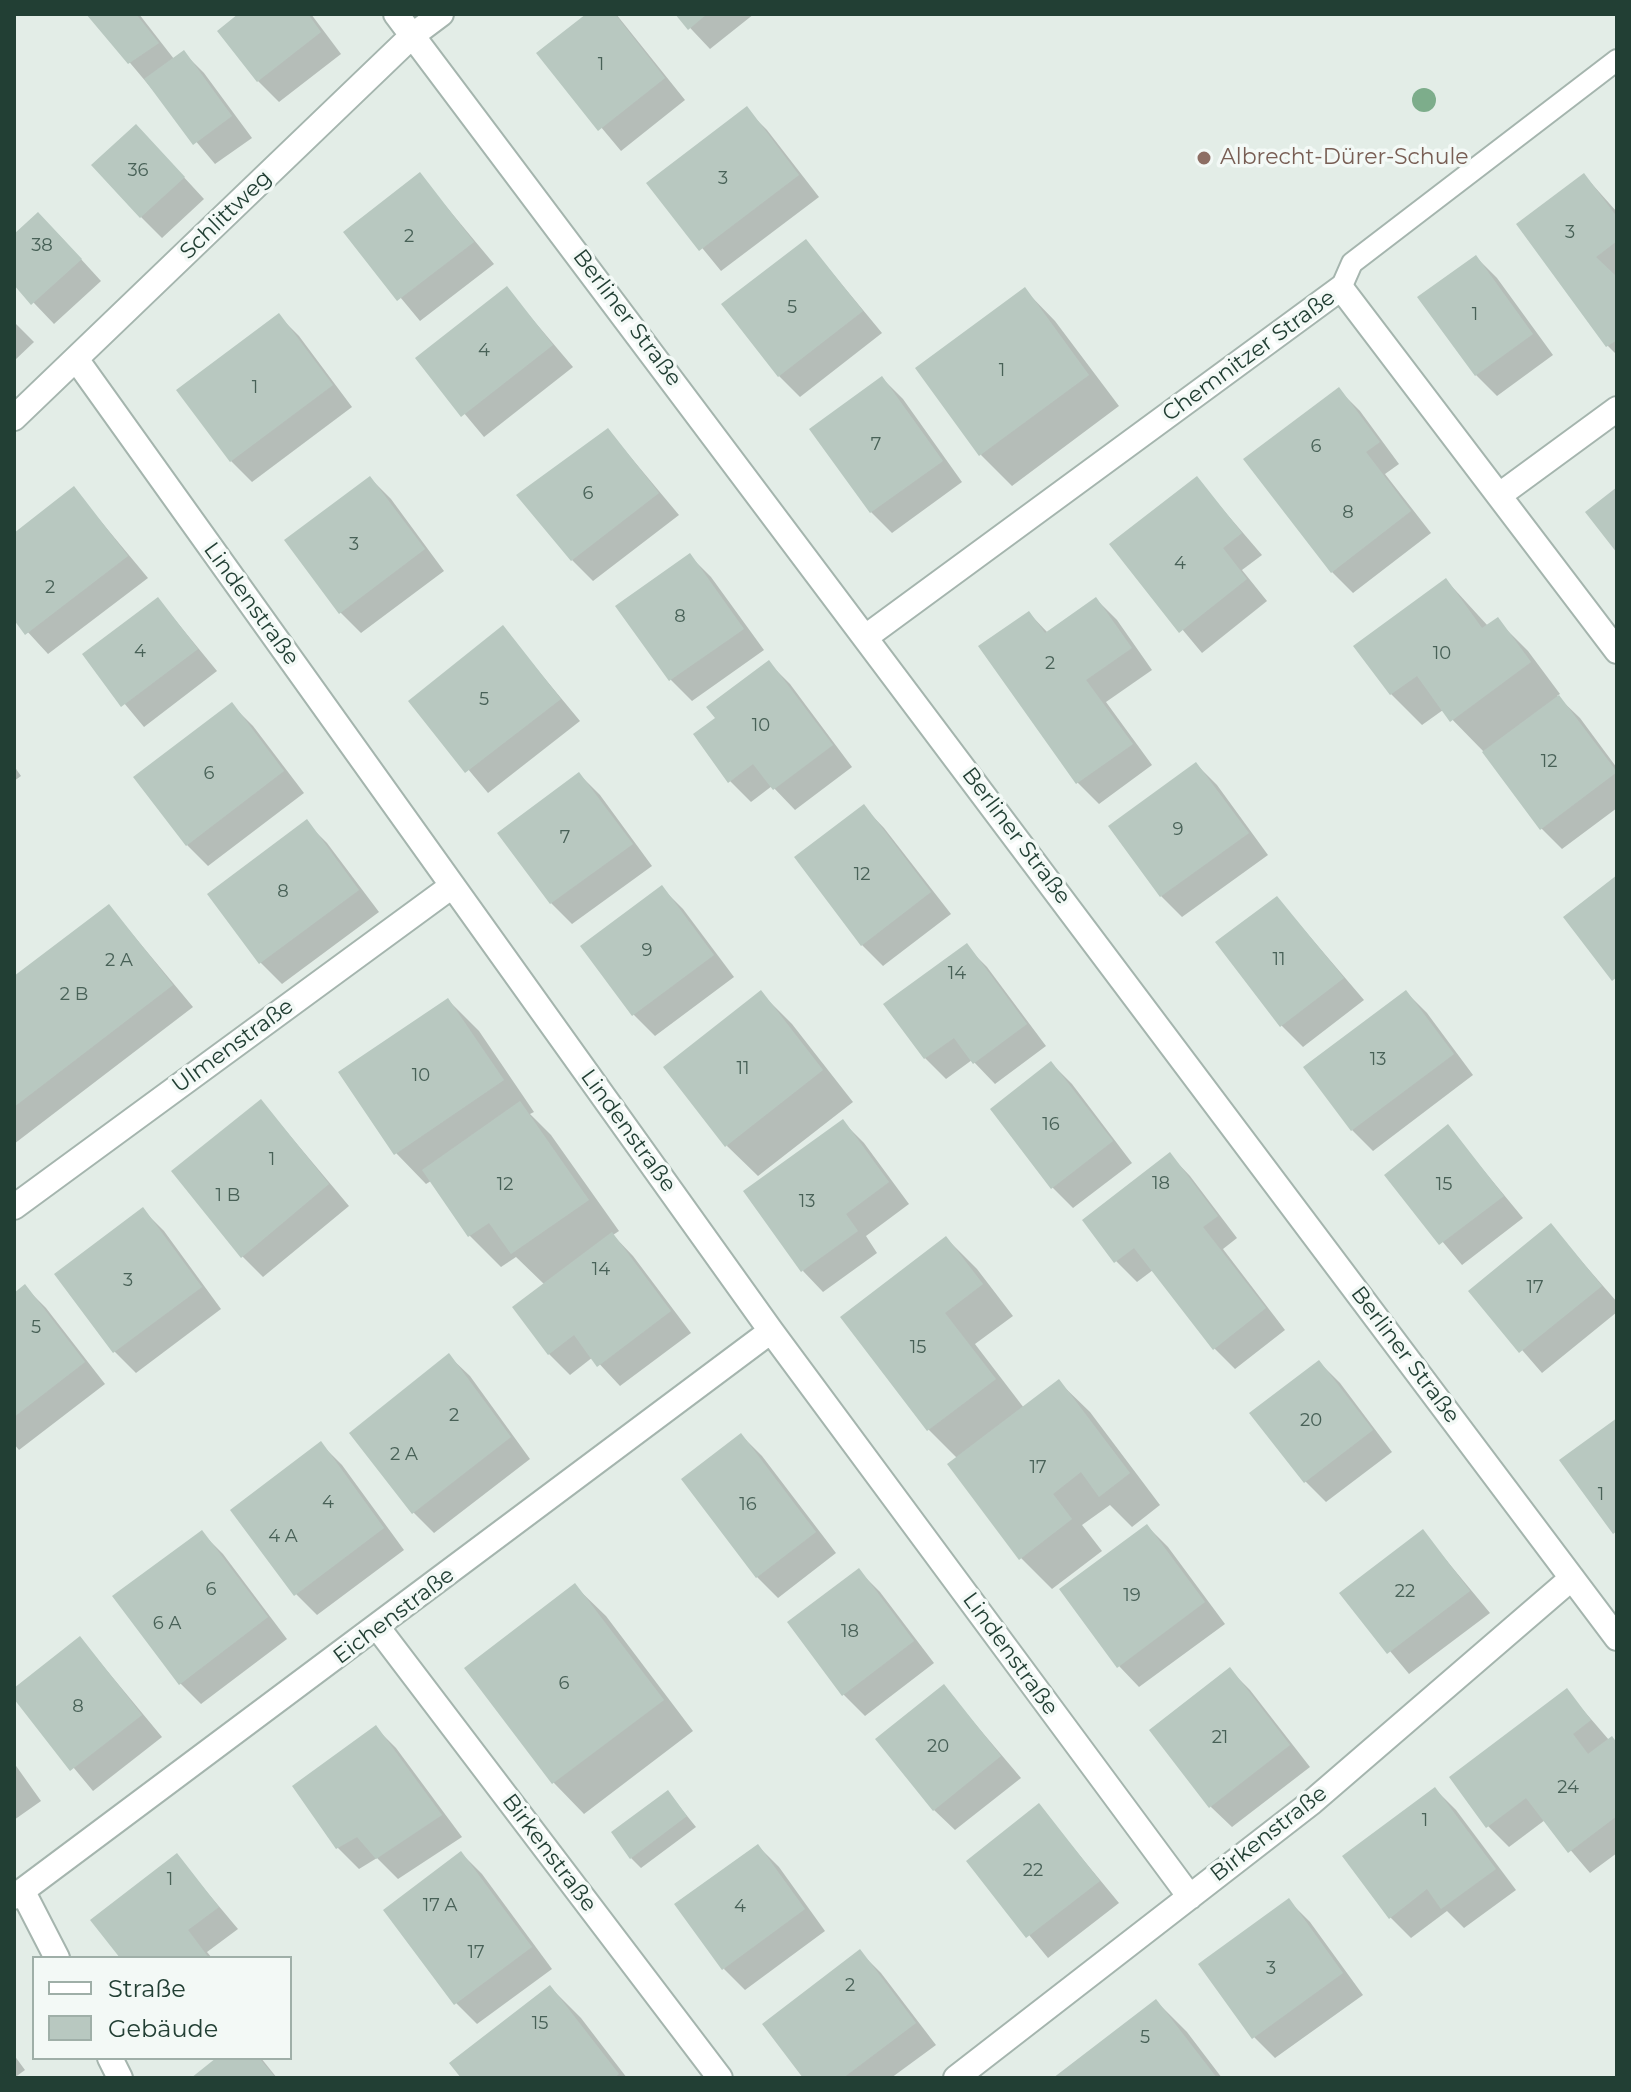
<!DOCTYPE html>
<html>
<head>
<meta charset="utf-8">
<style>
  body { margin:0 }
  #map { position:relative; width:1631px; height:2092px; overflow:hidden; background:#e3ede7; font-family:Montserrat,sans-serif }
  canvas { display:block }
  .frame { position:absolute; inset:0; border:16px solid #223f34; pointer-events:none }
  .legend { position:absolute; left:32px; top:1956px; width:260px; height:104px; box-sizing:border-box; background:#f3f9f6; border:2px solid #9fafa8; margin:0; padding:10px 14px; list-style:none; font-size:24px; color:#223f34 }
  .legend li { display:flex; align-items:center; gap:16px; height:40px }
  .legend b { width:40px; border:2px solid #9fafa8 }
</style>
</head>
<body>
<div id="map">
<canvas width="1631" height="2092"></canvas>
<div class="frame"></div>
<ul class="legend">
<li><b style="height:10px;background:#fff"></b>Straße</li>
<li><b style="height:22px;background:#b8c8c0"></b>Gebäude</li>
</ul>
</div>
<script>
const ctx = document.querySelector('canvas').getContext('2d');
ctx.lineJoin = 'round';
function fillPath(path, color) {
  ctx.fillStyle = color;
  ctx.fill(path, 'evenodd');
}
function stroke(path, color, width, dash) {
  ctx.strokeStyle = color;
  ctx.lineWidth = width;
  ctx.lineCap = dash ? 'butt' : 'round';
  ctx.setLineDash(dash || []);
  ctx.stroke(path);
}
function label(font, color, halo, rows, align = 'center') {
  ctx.font = font + ' Montserrat,sans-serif';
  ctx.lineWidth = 7;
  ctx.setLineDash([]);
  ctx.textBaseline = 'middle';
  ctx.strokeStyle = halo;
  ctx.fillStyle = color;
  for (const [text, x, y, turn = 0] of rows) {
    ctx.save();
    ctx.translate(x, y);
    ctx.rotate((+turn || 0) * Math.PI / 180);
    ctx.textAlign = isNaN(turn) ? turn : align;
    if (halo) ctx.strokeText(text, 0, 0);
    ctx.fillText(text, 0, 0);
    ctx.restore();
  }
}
fillPath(new Path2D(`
  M89,14h50l35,45 9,-7 21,21 48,65 -37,26z
  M242,14h69l30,40 -62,48 -21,-21z
  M589,14h27l69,86 -64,51 -82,-98z
  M677,14h77l-44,35z
  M746,109l21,21 52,67 -98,74 -72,-88z
  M157,148l47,51 -42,39 -21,-21z
  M420,175l74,89 -74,57 -74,-89z
  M1584,175l33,37v143l-10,-10z
  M59,235l42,46 -47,43 -40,-42v-46z
  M806,241l76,92 -82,64 -21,-21z
  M1476,257l21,21 56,77 -56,41 -21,-21z
  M507,289l66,78 -89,70 -66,-79z
  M1025,290l30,31 64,85 -107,80 -31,-31z
  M278,315l21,21 53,71 -100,75 -21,-21z
  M14,322l20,20 -20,19z
  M882,378l21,21 59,83 -70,51 -21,-21z
  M1339,390l21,21 39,53 -14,10 46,59 -78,60 -21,-21z
  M608,430l71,85 -86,66 -21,-21z
  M370,478l21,21 53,72 -83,62 -21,-21z
  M1196,478l66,77 -20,15 25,31 -65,52 -90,-108z
  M74,489l74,89 -100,76 -34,-37v-81z
  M690,556l21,21 53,73 -72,51 -21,-21 -53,-74z
  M1446,580l42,46 9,-6 31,31 32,43 -3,2 23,22 37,50v40l-55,41 -21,-21 -58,-77 -40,-41 -21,15 -31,-31z
  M158,599l59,72 -73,56 -60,-72z
  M1096,599l21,21 35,50 -46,32 46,63 -53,39 -21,-21 -97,-137 48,-33 19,20z
  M503,628l77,93 -92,72 -77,-92z
  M769,663l21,21 62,83 -57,43 -23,-24 -21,16 -21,-21 -13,-62z
  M232,705l21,21 51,67 -96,73 -21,-21z
  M1196,764l21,21 51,70 -86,62 -21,-21z
  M14,766l7,10 -7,5z
  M579,774l21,21 52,71 -80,58 -21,-21 -51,-70z
  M864,807l20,21 67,86 -68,52 -21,-21z
  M306,822l21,21 52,69 -97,72 -21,-21 -51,-69z
  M662,888l21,21 51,68 -79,59 -21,-21 -51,-68z
  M1277,898l87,102 -61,47 -21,-21 -64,-83z
  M109,906l84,101 -179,137v-166z
  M966,946l21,21 59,79 -51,38 -23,-24 -26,19 -21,-21 -39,-53z
  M1406,992l21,21 46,62 -100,76 -21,-21z
  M761,993l31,31 61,78 -95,74 -31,-30z
  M448,1000l31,31 55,81 -4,2 21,21 68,96 -6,4 20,21 58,77 -71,53 -27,-29 -23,18 -21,-21 -4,-69 -29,-28 -15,10 -31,-31 -39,-55 -5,3 -30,-31z
  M1051,1063l21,21 60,79 -59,45 -21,-21z
  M261,1101l88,105 -86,71 -21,-21z
  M843,1122l21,21 45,61 -43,32 11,17 -54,39 -20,-21z
  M1448,1127l75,91 -61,47 -75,-90z
  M1170,1155l20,21 47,62 -14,11 62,81 -50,39 -21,-21 -61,-78 -16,12 -21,-21z
  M143,1210l21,21 57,78 -85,64 -21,-21 -58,-77z
  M1551,1226l66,76v10l-75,61 -71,-82z
  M946,1238l31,31 36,47 -38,28 49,64 35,-26 31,30 70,93 -28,22 -22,-22 -28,20 20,26 -50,38 -31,-31 -63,-99 -30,-30z
  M25,1287l21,21 59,76 -86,66 -5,-6v-149z
  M449,1356l21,20 60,83 -96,74 -21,-21z
  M1319,1362l21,21 52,69 -66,50 -21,-21z
  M741,1435l21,21 74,97 -58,45 -21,-21z
  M321,1444l21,21 62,85 -87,65 -21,-21z
  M1147,1526l21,21 57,77 -86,63 -20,-21z
  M1423,1532l67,81 -81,61 -67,-81z
  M202,1533l21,21 64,85 -86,65 -21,-21z
  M859,1571l21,21 54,71 -69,53 -21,-21 -54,-73z
  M575,1586l31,30 87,115 -109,83 -30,-31 -87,-114z
  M80,1638l82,99 -69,54 -79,-95v-5z
  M1230,1670l20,20 60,77 -78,60 -21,-20z
  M944,1687l77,91 -66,52 -21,-20z
  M1566,1690l43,50 8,4v109l-27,20 -45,-53 -36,27 -21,-21z
  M375,1727l21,21 66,89 -64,42 -21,-21 -18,11 -21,-21 -44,-61z
  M14,1763l27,38 -27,19z
  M1435,1789l21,21 60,80 -52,38 -17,-17 -36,27 -21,-21z
  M668,1792l28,35 -55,41 -10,-10z
  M1039,1806l80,97 -71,55 -79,-96z
  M758,1846l21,21 46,64 -80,59 -21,-21z
  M461,1853l21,21 70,95 -75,55 -21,-21z
  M176,1855l62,74 -31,23 5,6h-89z
  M1289,1901l21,21 53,73 -88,63 -21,-21z
  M860,1952l21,21 55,72 -45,33h-85z
  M550,1987l31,31 46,60h-163z
  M1156,2001l31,31 35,46h-166z
  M14,2055l11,15 -11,8z
  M219,2058h42l16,20h-83z`), '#0003');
fillPath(new Path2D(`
  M86,14h50l23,29 -31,21z
  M238,14h70l13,18 -64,50 -40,-51z
  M586,14h29l50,64 -67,53 -62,-78z
  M675,14h32l-19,16z
  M184,50l48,66 -39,29 -49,-66z
  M747,106l52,69 -100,76 -53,-68z
  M136,124l49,53 -45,41 -49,-53z
  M420,172l54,70 -77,59 -54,-69z
  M1584,173l33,44v24l-21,16 21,20v63l-11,7 -90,-123z
  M38,212l44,47 -51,46 -17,-20v-51z
  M806,239l57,72 -85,66 -57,-73z
  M1476,255l57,79 -58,42 -58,-79z
  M507,286l46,59 -92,72 -46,-59z
  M1025,287l64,88 -110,81 -64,-88z
  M279,313l54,72 -103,77 -54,-72z
  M882,376l61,85 -73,52 -61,-84z
  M1339,387l41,55 -14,10 45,59 -80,62 -88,-114z
  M608,428l51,65 -88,68 -55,-66z
  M370,476l55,73 -86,65 -55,-74z
  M1197,476l45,57 -19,15 24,31 -68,54 -70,-89z
  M74,486l54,70 -103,79 -11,-15v-87z
  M1617,487v66l-32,-41z
  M690,553l54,76 -75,52 -54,-75z
  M1446,578l36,50 16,-11 33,45 -81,60 -33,-46 -27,19 -37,-49z
  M158,597l40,52 -77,58 -39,-53z
  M1096,597l36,51 -46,32 47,64 -57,40 -98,-138 51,-35 16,22z
  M503,625l58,74 -96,74 -57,-72z
  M769,660l64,85 -60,45 -20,-26 -25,19 -35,-49 22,-16 -9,-11z
  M1559,695l58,77 -77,58 -58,-78z
  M232,702l52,69 -98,75 -53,-69z
  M1196,762l53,71 -89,64 -52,-71z
  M579,772l54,72 -83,60 -53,-71z
  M864,804l67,88 -70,54 -67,-89z
  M307,819l52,71 -100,74 -52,-70z
  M1617,875v102l-5,4 -49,-64z
  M662,885l52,70 -82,61 -52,-70z
  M1277,896l67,82 -64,49 -65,-85z
  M109,904l64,81 -159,122v-131z
  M967,943l60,81 -54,40 -19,-26 -30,21 -41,-55z
  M761,990l62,80 -98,77 -62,-80z
  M1406,990l48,64 -103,77 -48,-64z
  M448,998l56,82 -110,75 -56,-83z
  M1051,1061l62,80 -62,48 -61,-80z
  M261,1099l68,85 -88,74 -70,-87z
  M520,1101l69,99 -78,54 -22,-31 -21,14 -46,-67z
  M843,1119l46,63 -43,32 12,17 -57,41 -58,-81z
  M1448,1124l56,72 -65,49 -55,-70z
  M1170,1152l48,64 -15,11 63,81 -53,42 -79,-102 -20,15 -32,-43z
  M143,1207l59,80 -89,66 -59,-79z
  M1551,1223l51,63 -83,67 -51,-62z
  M612,1232l59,79 -74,56 -23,-32 -26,20 -36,-48z
  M946,1236l37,48 -38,29 51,66 -69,52 -87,-114z
  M25,1284l60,78 -71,55v-124z
  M449,1353l62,84 -99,77 -63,-81z
  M1319,1360l54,70 -69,53 -55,-70z
  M1059,1379l71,94 -31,24 -18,-25 -28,22 19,25 -53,41 -72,-96z
  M1617,1418v113l-4,3 -54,-74z
  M741,1433l75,99 -60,46 -75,-99z
  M321,1441l63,87 -90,68 -64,-86z
  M1147,1524l58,78 -88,66 -58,-79z
  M1423,1529l47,62 -83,63 -48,-61z
  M202,1530l66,87 -89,68 -67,-89z
  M859,1568l55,73 -72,55 -55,-74z
  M575,1583l89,117 -112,84 -88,-116z
  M80,1636l62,79 -72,56 -56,-72v-11z
  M1230,1667l60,78 -81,63 -60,-78z
  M944,1684l57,72 -68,55 -58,-72z
  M1567,1688l24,32 -18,14 15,20 24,-18 5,7v73l-49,37 -42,-55 -40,30 -37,-51z
  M376,1725l66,90 -66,44 -19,-22 -21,12 -44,-63z
  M1435,1787l61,82 -55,40 -14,-20 -38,30 -47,-63z
  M668,1790l19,26 -57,43 -19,-27z
  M1039,1803l61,78 -74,57 -60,-77z
  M758,1844l47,65 -83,61 -48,-66z
  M461,1851l71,96 -78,58 -71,-95z
  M177,1853l42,54 -31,23 21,28h-89l-30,-38z
  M1289,1898l54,75 -91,66 -54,-75z
  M860,1949l56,74 -73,55h-40l-41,-54z
  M550,1985l69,89 -5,4h-153l-12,-15z
  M1156,1999l61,79h-164z
  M216,2058h43l17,20h-85z`), '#b8c8c0');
const service = new Path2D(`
  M1341,288l11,-25 265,-203`);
const minor = new Path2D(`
  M396,14l1221,1624
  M76,359l695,972 419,566
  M14,418l399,-383 28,-21
  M1501,494l116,-85
  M867,636l474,-348 276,363
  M14,1207l438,-321
  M378,1628l342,450
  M23,1892l34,66
  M14,1897l757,-566
  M110,2058l10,20
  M956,2078l356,-276 260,-224`);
stroke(service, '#a5b5ae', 24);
stroke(minor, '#a5b5ae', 28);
stroke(service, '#fff', 20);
stroke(minor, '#fff', 24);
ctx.fillStyle = '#7dad8b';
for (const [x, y] of [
  [1424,100]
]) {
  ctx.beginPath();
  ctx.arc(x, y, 12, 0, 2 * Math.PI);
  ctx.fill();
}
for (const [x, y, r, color] of [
  [1204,158,8,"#8d6e63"]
]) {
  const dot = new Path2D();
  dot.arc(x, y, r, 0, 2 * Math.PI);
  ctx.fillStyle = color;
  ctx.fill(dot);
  stroke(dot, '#f3f9f6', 3);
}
label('18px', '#486157', null, [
  ["1",601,65],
  ["36",138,171],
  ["3",723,179],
  ["3",1570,233],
  ["2",409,237],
  ["38",42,246],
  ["5",792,308],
  ["1",1475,315],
  ["4",484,351],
  ["1",1002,371],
  ["1",255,388],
  ["7",876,445],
  ["6",1316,447],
  ["6",588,494],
  ["8",1348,513],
  ["3",354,545],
  ["4",1180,564],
  ["2",50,588],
  ["8",680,617],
  ["4",140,652],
  ["10",1442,654],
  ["2",1050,664],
  ["5",484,700],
  ["10",761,726],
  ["12",1549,762],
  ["6",209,774],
  ["9",1178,830],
  ["7",565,838],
  ["12",862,875],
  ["8",283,892],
  ["9",647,951],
  ["11",1279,960],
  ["2 A",119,961],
  ["14",957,974],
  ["2 B",74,995],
  ["13",1378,1060],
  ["11",743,1069],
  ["10",421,1076],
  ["16",1051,1125],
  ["1",272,1160],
  ["18",1161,1184],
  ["12",505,1185],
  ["15",1444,1185],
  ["1 B",228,1196],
  ["13",807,1202],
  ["14",601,1270],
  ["3",128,1281],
  ["17",1535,1288],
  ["5",36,1328],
  ["15",918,1348],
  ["2",454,1416],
  ["20",1311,1421],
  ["2 A",404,1455],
  ["17",1038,1468],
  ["1",1601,1495],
  ["4",328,1503],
  ["16",748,1505],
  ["4 A",283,1537],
  ["6",211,1590],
  ["22",1405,1592],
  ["19",1132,1596],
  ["6 A",167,1624],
  ["18",850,1632],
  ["6",564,1684],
  ["8",78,1707],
  ["21",1220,1738],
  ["20",938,1747],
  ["24",1568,1788],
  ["1",1425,1821],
  ["22",1033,1871],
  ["1",170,1880],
  ["17 A",440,1906],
  ["4",740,1907],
  ["17",476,1953],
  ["3",1271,1969],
  ["2",850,1986],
  ["15",540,2024],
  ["5",1145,2038]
]);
label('22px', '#785e54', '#f3f9f6', [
  ["Albrecht-Dürer-Schule",1220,158]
], 'left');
label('22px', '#223f34', '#f3f9f6', [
  ["Schlittweg",226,215,-44],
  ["Berliner Straße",627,318,53],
  ["Chemnitzer Straße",1249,356,-36],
  ["Lindenstraße",251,604,54],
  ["Berliner Straße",1016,836,53],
  ["Ulmenstraße",233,1046,-36],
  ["Lindenstraße",628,1131,54],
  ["Berliner Straße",1405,1355,53],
  ["Eichenstraße",394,1616,-37],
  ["Lindenstraße",1010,1654,54],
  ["Birkenstraße",1269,1834,-38],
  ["Birkenstraße",549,1853,53]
]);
</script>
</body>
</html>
